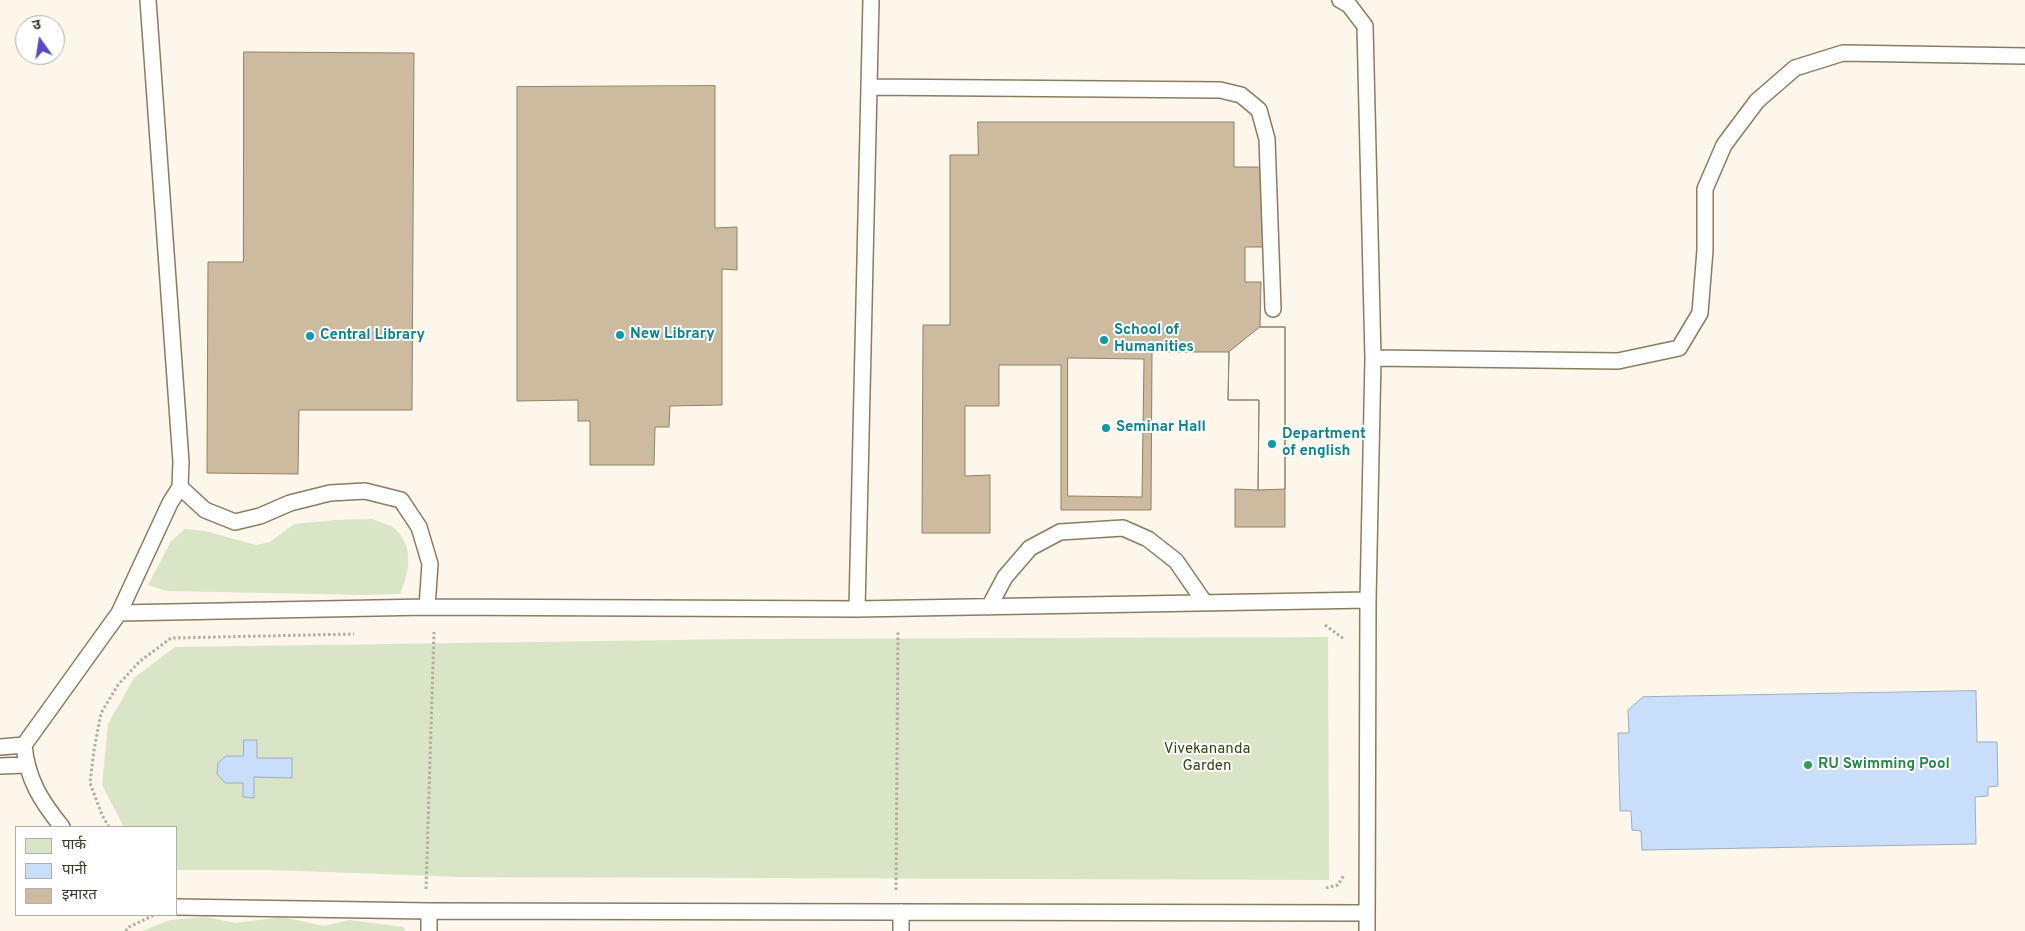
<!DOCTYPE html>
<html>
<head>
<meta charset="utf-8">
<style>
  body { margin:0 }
  #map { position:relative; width:2025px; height:931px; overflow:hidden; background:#fcf6eb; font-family:Overpass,"Noto Sans Devanagari",sans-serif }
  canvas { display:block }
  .legend { position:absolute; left:15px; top:826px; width:162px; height:90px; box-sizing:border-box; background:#fff; border:1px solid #b2afab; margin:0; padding:6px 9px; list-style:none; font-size:15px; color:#3e382c }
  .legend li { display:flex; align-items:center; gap:10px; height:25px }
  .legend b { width:25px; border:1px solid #b2afab }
  .north { position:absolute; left:15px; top:15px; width:50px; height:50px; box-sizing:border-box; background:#fff; border:1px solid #b2afab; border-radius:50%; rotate:347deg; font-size:14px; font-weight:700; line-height:20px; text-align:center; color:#3e382c }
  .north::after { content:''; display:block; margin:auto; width:18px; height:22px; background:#574ac2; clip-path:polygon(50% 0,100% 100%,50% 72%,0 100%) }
</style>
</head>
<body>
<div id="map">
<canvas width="2025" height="931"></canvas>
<ul class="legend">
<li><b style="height:14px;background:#dae5c7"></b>पार्क</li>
<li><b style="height:14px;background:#c9defa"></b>पानी</li>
<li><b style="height:14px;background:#ccbb9e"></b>इमारत</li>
</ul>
<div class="north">उ</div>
</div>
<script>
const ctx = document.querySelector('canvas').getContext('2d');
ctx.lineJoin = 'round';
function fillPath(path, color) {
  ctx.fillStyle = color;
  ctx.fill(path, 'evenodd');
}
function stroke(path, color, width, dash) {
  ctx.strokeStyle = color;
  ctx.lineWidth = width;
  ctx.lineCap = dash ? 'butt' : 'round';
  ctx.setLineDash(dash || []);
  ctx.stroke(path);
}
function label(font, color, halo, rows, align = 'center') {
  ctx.font = font + ' Overpass,sans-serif';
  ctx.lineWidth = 4;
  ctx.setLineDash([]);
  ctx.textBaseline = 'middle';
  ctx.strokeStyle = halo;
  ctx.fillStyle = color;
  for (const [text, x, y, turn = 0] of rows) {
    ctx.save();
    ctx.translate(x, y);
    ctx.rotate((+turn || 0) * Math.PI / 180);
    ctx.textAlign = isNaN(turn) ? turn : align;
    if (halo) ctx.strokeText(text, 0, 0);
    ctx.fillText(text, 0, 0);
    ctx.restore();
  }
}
fillPath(new Path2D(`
  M372,519c6,3 16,5 22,9 20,17 16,44 6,66l-37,1 -196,-4 -19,-6 23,-44 14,-12 20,2 51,14 14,-3 24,-18 43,-4z
  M1328,637l1,243 -867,-3 -191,-7h-95v-43h-52l-22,-42 6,-61 26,-46 41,-31 570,-8z
  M205,917l31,6 46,-6 42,9 26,-6 53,7 3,4h-264l28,-11z`), '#dae5c7');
const water = new Path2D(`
  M1976,691l1,51h20l1,44 -10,1v9l-13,1 1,47 -334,6 -1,-19 -9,-1 -1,-19h-11l-2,-78h11l-1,-23 15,-13z
  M244,740h13v18h35v20l-38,-1v21l-11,-1v-14h-18l-8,-9 1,-11 8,-7h17z`);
fillPath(water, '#c9defa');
stroke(water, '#9facbc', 1);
const building = new Path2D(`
  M244,52l170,1 -2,357h-113l-1,64 -91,-1 1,-211h35z
  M715,86v142l22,-1v43l-15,-1v136l-52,1 -1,21h-14l-1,38h-64v-44h-12v-21l-61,1v-314z
  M978,122h256v45h29l1,80h-19v35h16l-1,45h25v200h-50v-38l23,1 1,-90h-31l1,-48h-77l-1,158h-90v-145h-62v41h-34v70l25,-1v58h-68l1,-208h27v-170h28z
  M1260,327h25v162l-27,1 1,-90h-31l1,-48z
  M1068,358l76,1 -2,138 -74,-1z`);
fillPath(building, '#ccbb9e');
stroke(building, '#908167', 1);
const service = new Path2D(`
  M1340,0l9,5 16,21 8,332 -5,242 -1,331
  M869,87l351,3 21,5 18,15 8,29 6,170
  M1373,358l245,3 61,-13 21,-35 5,-63v-61l19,-44 33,-44 38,-33 48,-15 182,3
  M180,487l25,23 30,12 25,-6 30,-13 40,-10 35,-2 36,9 18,27 11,37 -3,43
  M989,607l16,-30 25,-29 30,-16 63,-4 25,11 28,22 29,42
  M857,609l14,-609
  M119,613l308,-6 430,2 511,-9
  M0,747l24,-2
  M0,766l26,-1
  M62,827c-21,-26 -35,-48 -38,-82l95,-132 51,-110 10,-16 1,-25 -33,-462
  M176,907l253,4 938,2
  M429,931v-20
  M901,931v-19`);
stroke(service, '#8a7c62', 18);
stroke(new Path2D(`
  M1325,625l19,14
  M109,827l-7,-12 -12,-32 4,-33 7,-37 17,-28 21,-23 32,-24 183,-4
  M1326,888l12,-3 6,-10
  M426,889l8,-257
  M896,890l2,-259
  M126,931l1,-3 27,-13`), '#b3ada2', 3, [2.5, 2.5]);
stroke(service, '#fff', 15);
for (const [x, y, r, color] of [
  [620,335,5,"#0f9aa8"],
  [310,336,5,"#0f9aa8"],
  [1104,340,5,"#0f9aa8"],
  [1106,428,5,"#0f9aa8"],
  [1272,444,5,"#0f9aa8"],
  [1808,765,5,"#2e9e5b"]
]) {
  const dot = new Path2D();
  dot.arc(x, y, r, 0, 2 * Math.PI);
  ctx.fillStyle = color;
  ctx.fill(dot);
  stroke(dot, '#fff', 2);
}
label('bold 15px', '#0d838f', '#fff', [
  ["School of",1114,331],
  ["Humanities",1114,348],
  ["New Library",630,335],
  ["Central Library",320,336],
  ["Seminar Hall",1116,428],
  ["Department",1282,435],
  ["of english",1282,452]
], 'left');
label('15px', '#344311', '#fff', [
  ["Vivekananda",1207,750],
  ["Garden",1207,767]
]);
label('bold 15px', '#27864d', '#fff', [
  ["RU Swimming Pool",1818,765]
], 'left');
</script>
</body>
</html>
